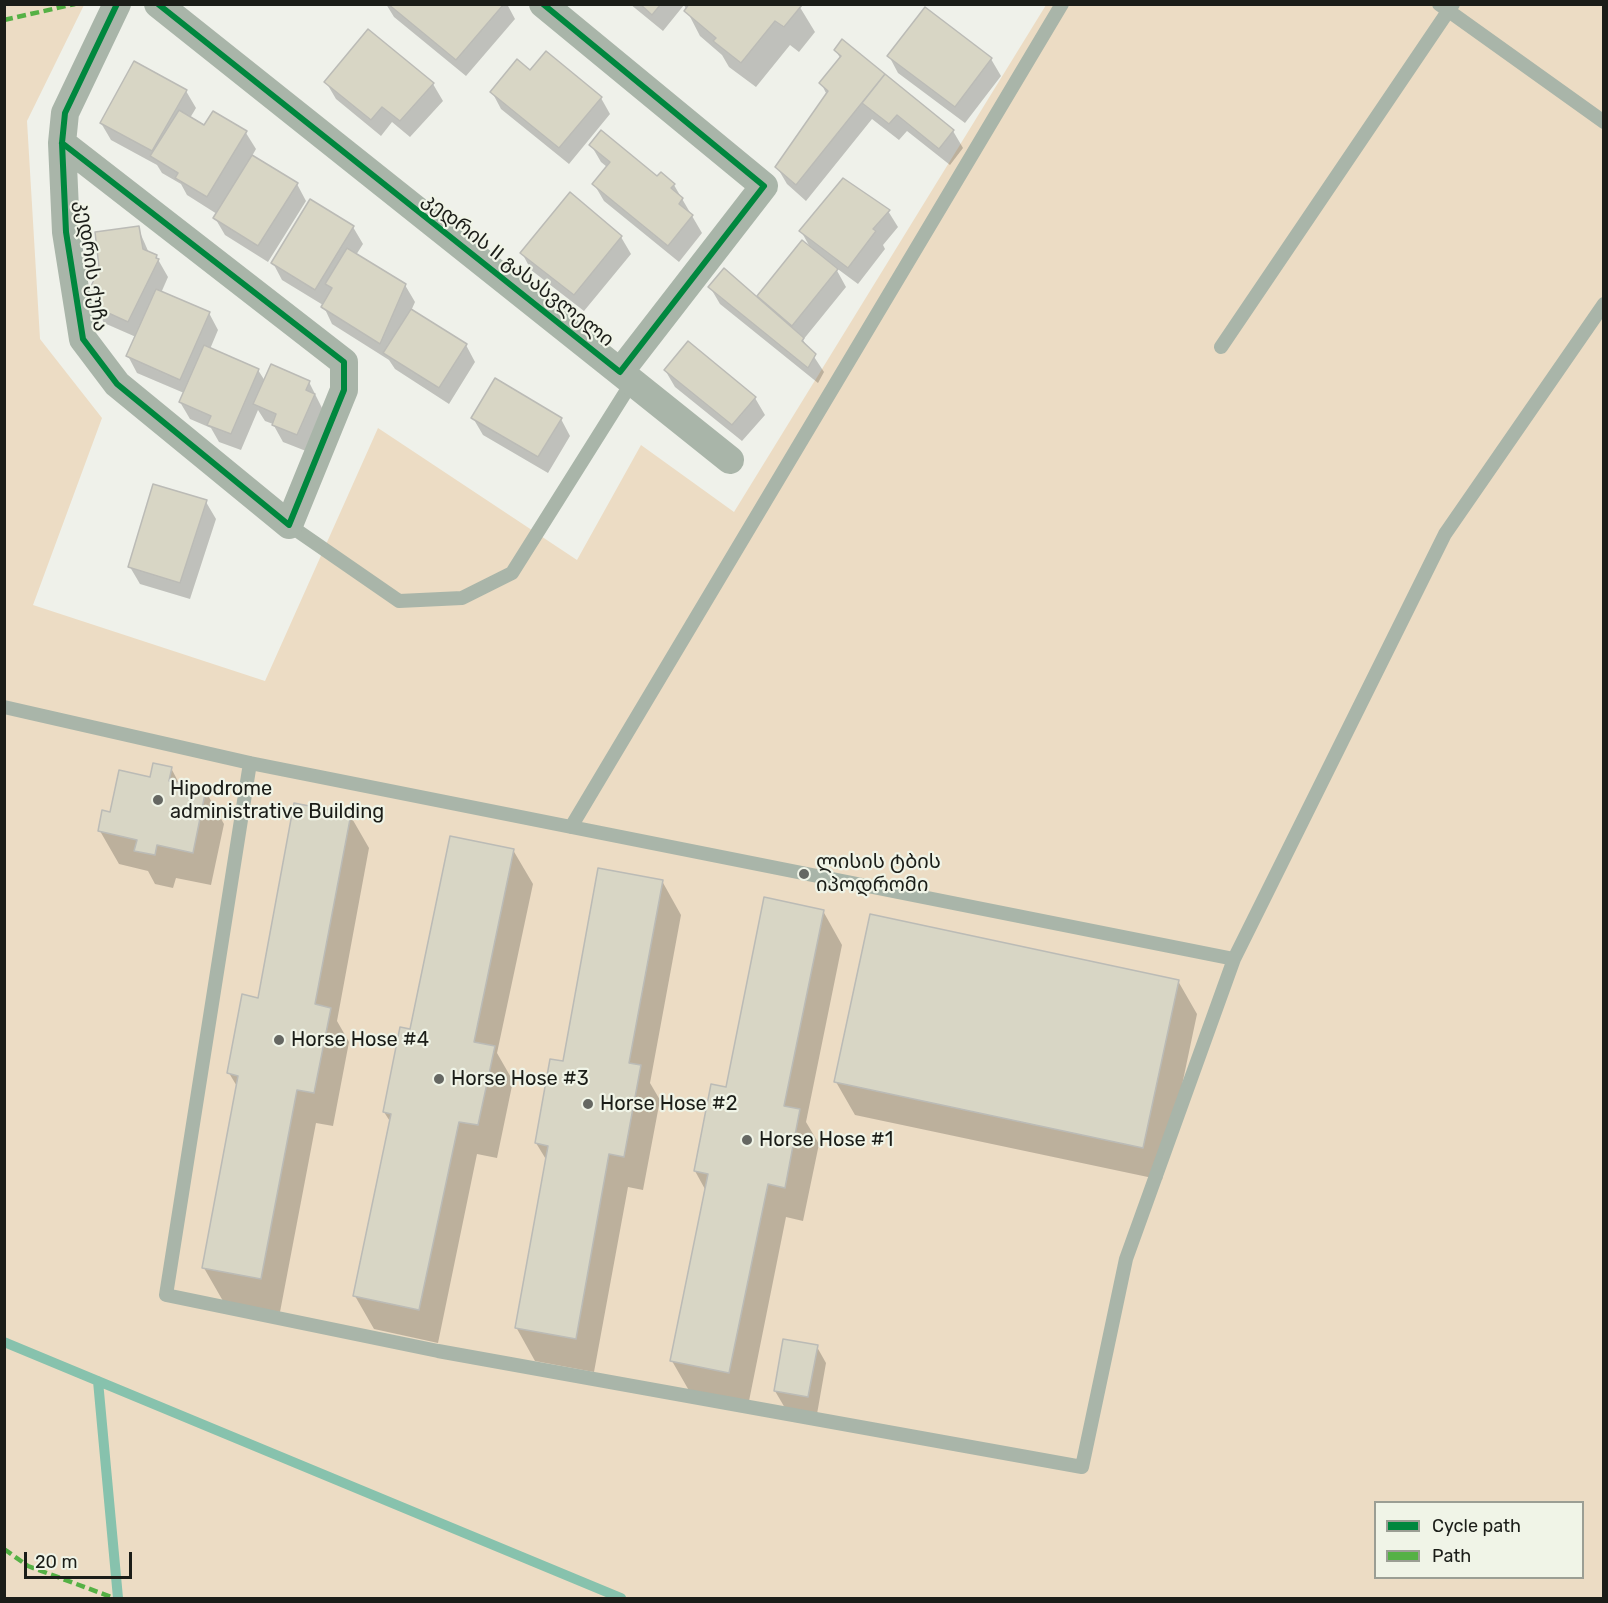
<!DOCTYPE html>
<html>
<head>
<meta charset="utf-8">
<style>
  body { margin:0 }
  #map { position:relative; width:1608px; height:1603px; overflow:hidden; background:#eff1ea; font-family:Rubik,sans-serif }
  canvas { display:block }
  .frame { position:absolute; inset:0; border:6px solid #1b1d18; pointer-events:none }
  .legend { position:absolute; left:1374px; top:1501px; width:210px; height:78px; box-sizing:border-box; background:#f0f4e7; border:2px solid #9b9e94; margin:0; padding:8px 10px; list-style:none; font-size:18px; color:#1b1d18 }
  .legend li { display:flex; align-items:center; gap:12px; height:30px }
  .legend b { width:30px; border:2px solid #9b9e94 }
  .scale { position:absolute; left:24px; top:1552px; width:108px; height:27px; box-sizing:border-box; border:3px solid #1b1d18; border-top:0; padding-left:8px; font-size:18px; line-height:21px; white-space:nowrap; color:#1b1d18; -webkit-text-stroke:4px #f0f4e7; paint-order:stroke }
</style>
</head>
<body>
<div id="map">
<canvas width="1608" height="1603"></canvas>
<div class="frame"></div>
<ul class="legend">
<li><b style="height:8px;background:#00873e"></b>Cycle path</li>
<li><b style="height:8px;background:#55b145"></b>Path</li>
</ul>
<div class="scale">20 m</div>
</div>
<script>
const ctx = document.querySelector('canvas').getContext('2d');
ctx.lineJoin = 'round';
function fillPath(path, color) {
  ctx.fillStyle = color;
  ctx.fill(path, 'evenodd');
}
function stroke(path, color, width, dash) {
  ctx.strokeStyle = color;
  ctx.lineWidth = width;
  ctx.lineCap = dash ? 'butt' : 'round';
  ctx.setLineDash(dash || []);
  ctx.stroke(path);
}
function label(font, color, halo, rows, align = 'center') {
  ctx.font = font + ' Rubik,"Noto Sans Georgian",sans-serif';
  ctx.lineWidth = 4.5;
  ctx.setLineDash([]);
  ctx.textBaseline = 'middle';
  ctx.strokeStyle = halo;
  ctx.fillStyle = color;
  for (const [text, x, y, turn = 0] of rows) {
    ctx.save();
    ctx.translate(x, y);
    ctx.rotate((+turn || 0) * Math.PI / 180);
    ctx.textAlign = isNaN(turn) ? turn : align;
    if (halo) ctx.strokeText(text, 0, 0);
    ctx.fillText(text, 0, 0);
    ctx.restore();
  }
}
fillPath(new Path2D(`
  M4,5h80l-57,116 13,218 62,79 -69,187 232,76 113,-253 199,132 64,-115 93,67 312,-507h557v1593h-979l-619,-257zM1376,1502h206v76h-206z
  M5,1342l616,256h-616z`), '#ecdcc4');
fillPath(new Path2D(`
  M386,4h121l8,15 -49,57 -72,-59z
  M630,4h168l17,28 -16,20 -9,-7 -34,42 -27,-20 -7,-12 -22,-19 -16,-31 -21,26z
  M843,41l110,90 10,17 -13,17 -43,-34 -8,9 -27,-21 -66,82 -19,-17 -10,-17 50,-72 -6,-12 20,-24 -6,-9z
  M889,56l102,3 10,17 -36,47 -67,-50z
  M530,72l71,26 9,16 -41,50 -68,-55 -9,-17z
  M326,82l107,2 10,17 -33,36 -18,-15 -11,14 -45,-37z
  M186,91l10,17 -6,10 15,9 8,-14 33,20 10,16 -4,7 45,28 9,17 -38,61 -43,-27 -10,-17 2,-4 -30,-19 -6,-11 -19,-11 -5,-8 -46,-25 -10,-17z
  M591,145l83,40 28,48 -23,29 -75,-61 -10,-17 13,-17 -6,-5z
  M888,211l10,16 -15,18 2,4 -27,35 -23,-17 11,20 -43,53 21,32 -6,11 -98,-79 -10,-17 47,11 45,-56 9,7 -10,-18z
  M353,227l10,17 -7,11 49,30 10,17 -4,9 55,34 9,17 -26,42 -54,-35 -6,-9 -57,-36 -9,-19 -41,-25 -9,-17z
  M138,228l11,25 7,3 12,21 -7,16 48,20 9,17 -8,19 48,21 7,11 44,1 15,30 -18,39 -23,-9 -10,-18 -8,-3 -7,-11 -17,40 -22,-8 -8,-14 -21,-9 -10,-17 4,-9 -47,-20 -9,-17 8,-19 -32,-14 -9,-17 3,-7 -6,-10z
  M621,237l10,17 -47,57 -53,-41 -9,-17z
  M665,370l90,28 10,17 -23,26 -67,-54z
  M473,418l88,1 9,17 -22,37 -65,-38z
  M206,502l10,17 -26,80 -50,-15 -10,-17z
  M171,768l9,17 25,5 19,34 -13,61 -35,-7 -3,10 -18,-4 -7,-13 -29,-7 -19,-33 11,-18 40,-34z
  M350,815l19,33 -32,173 12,21 -16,84 -17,-3 -36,189 -57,-11 -19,-33 34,-180 -9,-15 30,-74z
  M513,850l20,34 -36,169 16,28 -16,77 -20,-4 -39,189 -64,-14 -19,-33 36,-173 -7,-11 27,-81z
  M662,881l19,34 -31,168 10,17 -17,90 -15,-3 -34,185 -59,-11 -19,-34 31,-166 -11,-18 28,-81z
  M823,911l19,34 -36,177 13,22 -16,77 -17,-4 -38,189 -57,-12 -19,-33 34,-170 -11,-20 32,-82z
  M1178,981l19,33 -35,166 -307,-65 -19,-33z
  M817,1347l9,16 -9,51 -32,-6 -10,-17z`), '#0003');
stroke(new Path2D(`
  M4,1342l617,256
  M98,1381l20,217`), '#87c2ad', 10);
const building = new Path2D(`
  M388,4h116l-48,56z
  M640,4h21l-9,11z
  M689,4h111l2,1 -18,22 -9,-6 -34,42 -28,-22 3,-3 -32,-27z
  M925,7l67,51 -37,49 -68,-51z
  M368,29l66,54 -34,38 -18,-14 -11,13 -47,-38z
  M842,39l43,35 -89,111 -21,-18 53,-76 -9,-8 22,-27 -7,-6z
  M546,51l56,46 -43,51 -69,-56 27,-33 13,11z
  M134,61l53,29 -35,61 -52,-28z
  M885,74l69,56 -15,19 -42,-34 -8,9 -27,-21z
  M179,110l25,15 9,-14 34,20 -40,66 -32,-19 3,-5 -28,-17z
  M601,130l56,46 4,-4 14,12 -4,4 12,10 -4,6 14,11 -25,31 -76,-62 18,-22 -21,-17z
  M252,155l46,28 -40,63 -45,-28z
  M843,178l47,32 -17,19 3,2 -28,37 -49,-37z
  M570,192l52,44 -48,59 -54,-42z
  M310,199l44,27 -39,64 -44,-27z
  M139,226l4,23 14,6 -1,3 3,1 -31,63 -35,-16 6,-13 -9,-4 9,-22 -4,-35z
  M802,240l36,29 -46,57 -35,-30z
  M347,248l59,36 -26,60 -59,-37 11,-19 -7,-4z
  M724,268l80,70 -2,3 14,13 -8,14 -100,-81z
  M156,289l54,23 -30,68 -54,-24z
  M411,309l56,35 -28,44 -56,-35z
  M688,341l68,56 -24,28 -68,-55z
  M204,345l55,24 -28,65 -24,-9 4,-9 -32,-14z
  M271,364l39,17 -4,9 9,4 -18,41 -25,-10 4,-11 -23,-10z
  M495,378l67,40 -24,39 -67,-39z
  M153,484l54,16 -27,83 -52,-16z
  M153,763l19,4 -3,14 37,8 -13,64 -36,-8 -2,10 -21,-4 3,-11 -39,-9 4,-21 8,2 9,-42 31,7z
  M294,803l57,11 -36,190 16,4 -17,85 -17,-3 -36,189 -59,-11 36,-192 -11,-3 15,-79 16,4z
  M450,836l64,13 -40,193 21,4 -17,79 -19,-3 -40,188 -66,-14 38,-182 -8,-2 17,-85 10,2z
  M598,868l65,12 -34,183 12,2 -17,92 -15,-3 -33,185 -61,-11 33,-182 -13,-3 15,-84 13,2z
  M764,897l60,13 -40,196 16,3 -15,79 -17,-4 -39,189 -59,-12 38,-187 -14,-3 17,-87 15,3z
  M870,914l309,66 -36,168 -309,-66z
  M783,1339l35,6 -10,52 -34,-6z`);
fillPath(building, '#d8d6c5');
stroke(building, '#bbbbb6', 1.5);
stroke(new Path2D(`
  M1439,4l165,118
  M1221,347l232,-343
  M289,525l110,76 63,-3 50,-25 120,-191
  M4,707l246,56 984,196
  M250,763l-84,532 272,56 644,116 44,-208 108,-300 211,-425 159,-230
  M571,827l491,-823`), '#a9b5a9', 14);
stroke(new Path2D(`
  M158,4l462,368 144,-186 -221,-182
  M62,143l282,219v28l-55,135 -172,-141 -34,-45 -17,-107 -4,-89 3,-30 52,-109
  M620,372l110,88`), '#a9b5a9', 28);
stroke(new Path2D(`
  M4,20l71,-16
  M4,1549l24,17 86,32`), '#55b145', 4.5, [9, 4.5]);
stroke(new Path2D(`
  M158,4l462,368 144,-186 -221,-182
  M62,143l282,219v28l-55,135 -172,-141 -34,-45 -17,-107 -4,-89 3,-30 52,-109`), '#00873e', 6);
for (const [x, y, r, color] of [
  [158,800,6,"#656762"],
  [804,874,6,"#656762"],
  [279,1040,6,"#656762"],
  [439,1079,6,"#656762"],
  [588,1104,6,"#656762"],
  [747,1140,6,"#656762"]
]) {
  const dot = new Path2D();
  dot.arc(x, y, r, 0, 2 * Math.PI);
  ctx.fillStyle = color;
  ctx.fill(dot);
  stroke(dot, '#f0f4e7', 2);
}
label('20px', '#1b1d18', '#f0f4e7', [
  ["კედრის ქუჩა",91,266,82],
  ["კედრის II გასასვლელი",518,270,38]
]);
label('20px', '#1b1d18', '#f0f4e7', [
  ["Hipodrome",170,789],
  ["administrative Building",170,812],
  ["ლისის ტბის",816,862],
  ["იპოდრომი",816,885],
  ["Horse Hose #4",291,1040],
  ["Horse Hose #3",451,1079],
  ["Horse Hose #2",600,1104],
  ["Horse Hose #1",759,1140]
], 'left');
</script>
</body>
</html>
